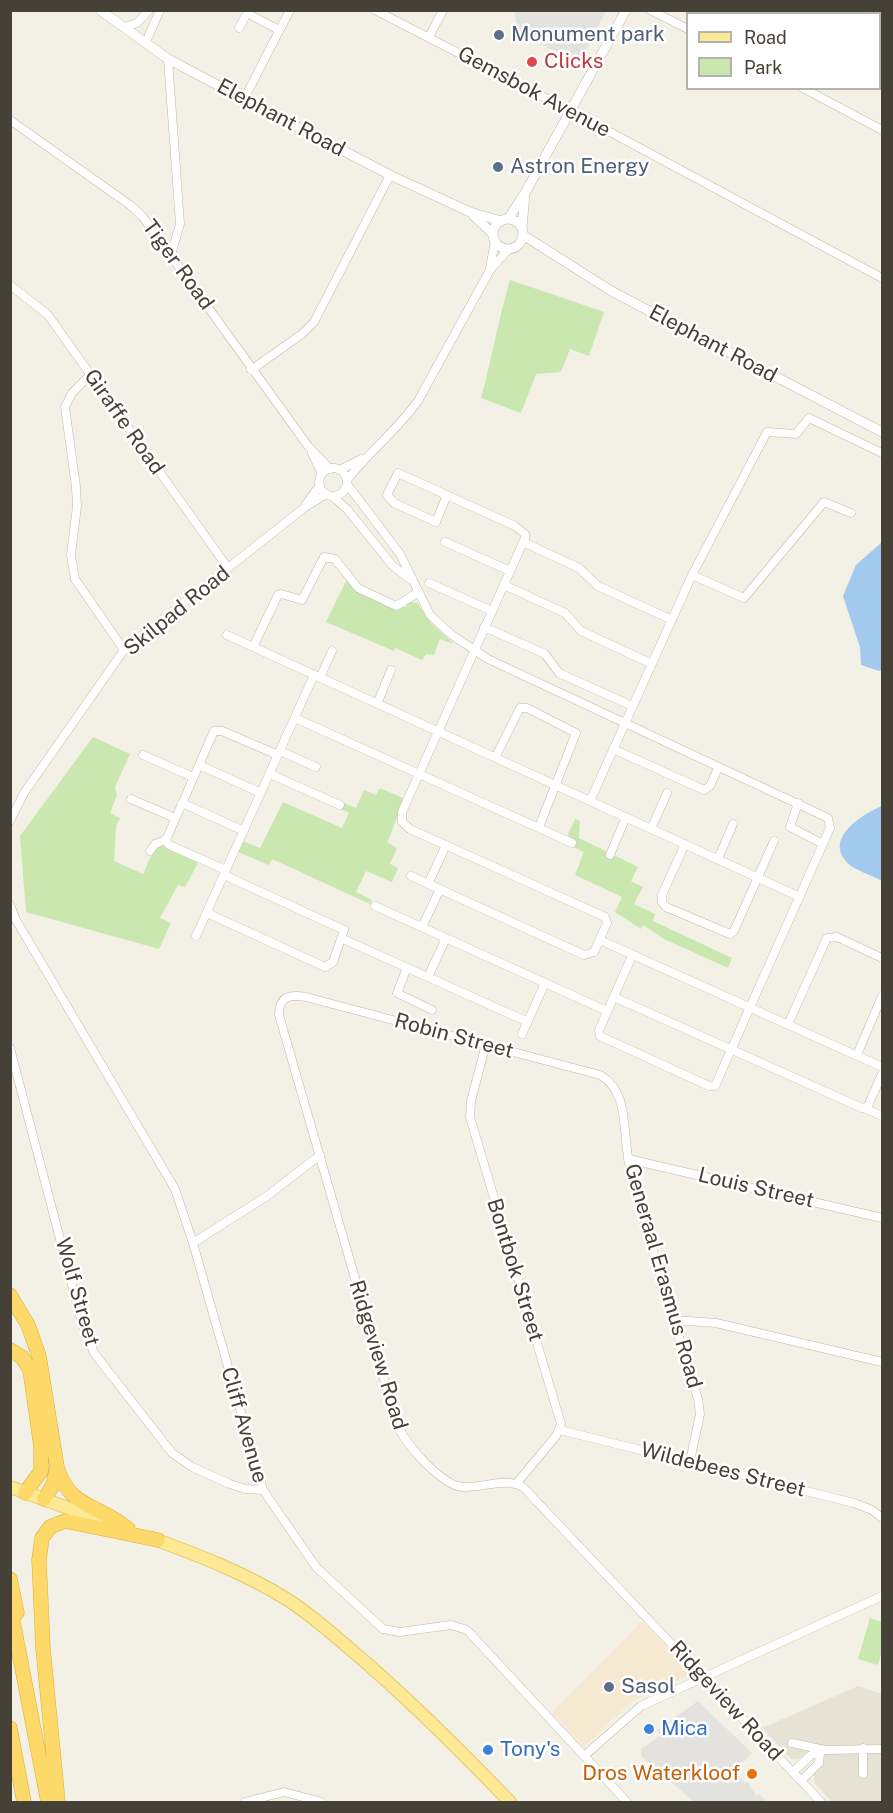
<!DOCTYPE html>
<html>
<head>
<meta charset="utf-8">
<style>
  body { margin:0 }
  #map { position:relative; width:893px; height:1813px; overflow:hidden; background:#f3f0e6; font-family:"Public Sans",sans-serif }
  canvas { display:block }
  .frame { position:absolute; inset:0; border:12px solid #464136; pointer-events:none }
  .legend { position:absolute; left:686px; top:12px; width:195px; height:78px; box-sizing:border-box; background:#fff; border:2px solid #b5b3af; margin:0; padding:8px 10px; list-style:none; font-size:18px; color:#464136 }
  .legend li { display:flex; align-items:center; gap:12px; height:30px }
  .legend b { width:30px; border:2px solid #b5b3af }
</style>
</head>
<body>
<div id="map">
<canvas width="893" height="1813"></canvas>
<div class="frame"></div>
<ul class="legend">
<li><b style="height:8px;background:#fde995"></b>Road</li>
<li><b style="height:16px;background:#c9e7af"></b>Park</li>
</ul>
</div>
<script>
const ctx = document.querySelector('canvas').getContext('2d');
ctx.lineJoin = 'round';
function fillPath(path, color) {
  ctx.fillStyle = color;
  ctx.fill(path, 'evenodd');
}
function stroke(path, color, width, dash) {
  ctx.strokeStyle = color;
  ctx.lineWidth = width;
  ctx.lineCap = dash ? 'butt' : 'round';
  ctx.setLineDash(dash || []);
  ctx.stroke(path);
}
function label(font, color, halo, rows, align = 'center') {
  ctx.font = font + ' "Public Sans",sans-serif';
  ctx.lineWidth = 5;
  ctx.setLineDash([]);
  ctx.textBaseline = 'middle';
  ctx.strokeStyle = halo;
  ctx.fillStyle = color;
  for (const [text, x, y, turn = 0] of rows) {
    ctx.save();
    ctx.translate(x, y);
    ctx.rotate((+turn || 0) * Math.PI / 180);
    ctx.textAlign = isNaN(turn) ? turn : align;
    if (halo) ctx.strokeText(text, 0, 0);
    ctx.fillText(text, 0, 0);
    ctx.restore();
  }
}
fillPath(new Path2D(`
  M858,1686l24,8v108h-50l-18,-20v-9l8,-7 -2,-3 -12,-12 -9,8h-8l-29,-31z`), '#e7e3d4');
fillPath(new Path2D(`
  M642,1621l49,53 -60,28 -47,45 -32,-34z`), '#f5e9d1');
fillPath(new Path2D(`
  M510,280l94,32 -15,44 -19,-7 -9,23 -25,2 -15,39 -40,-15c11,-39 17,-78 29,-118z
  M347,579l48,29 10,-1 5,-5 7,1 13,19 24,22 -14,-5 -6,16 -8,-1 -4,6 -27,-12 -1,3 -68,-29z
  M93,737l37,17 -15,33 2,8 -7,18 10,5 -4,9 -2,34 29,13 12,-27 6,-2 37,18 -13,24 -7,-2 -18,33 11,5 -12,26 -133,-37 -6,-76z
  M380,788l23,10c-6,15 -8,29 -16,44l10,6 -7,16 8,4 -6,14 -26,-11 -10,21 16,8 -2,4 -98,-45 -3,6 -31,-13 4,-11 18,7 23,-46 59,26 7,-15 -8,-4 3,-6 12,5 8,-18 12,5z
  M575,819l5,2 -1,17 59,29 -7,14 12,6 -9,17 21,10 -2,7 79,37 -4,10 -64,-29 -21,-14 -2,4 -26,-17 7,-15 -47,-22 9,-23 -13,-6 -3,-12z
  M870,1618l12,4v29l-4,14 -20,-6z`), '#c9e7af');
fillPath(new Path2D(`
  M515,11v-1l91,1 -27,53 -62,-33z
  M698,1701l54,52 -19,18 12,12 3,-1 8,14 3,-2 8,8h-73l-53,-46v-7l20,-14 -4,-5z`), '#e4e2de');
fillPath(new Path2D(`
  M882,542v128l-3,1 -18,-6 -1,-18 -17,-51 13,-31z
  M882,806v75c-10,-6 -30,-11 -37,-21 -19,-24 20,-47 37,-54z`), '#a3c9ef');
const minor = new Path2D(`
  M248,10l-1,3 32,17
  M375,10l196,101 311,167
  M650,10l38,19
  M125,27l12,-4 12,-13
  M239,28l8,-15
  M429,37l14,-27
  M146,42l14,-32
  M168,59l12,165 -9,31
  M803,88l79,42
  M244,99l46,-89
  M10,120l120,85 13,12 165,229 22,23
  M490,268l5,-27
  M10,285l38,30 180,253
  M251,370l51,-36 12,-12 76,-147
  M91,374l-19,19 -7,14 11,80 1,19 -6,49 4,24 49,71
  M312,453l10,21
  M319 482a14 14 0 1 1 28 0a14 14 0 1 1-28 0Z
  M340,470l21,-11
  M347,480c22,-28 50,-50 71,-79l72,-131 19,-21
  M347,484l53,70 30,61 22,20 36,24 340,159 2,10 -115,258h-6l-109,-50 -1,-6 33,-74
  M332,496l15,13 45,56 18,14
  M306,504l14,-19
  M445,542l65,29
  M523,542l56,26 19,18 74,34
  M692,575l52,23 80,-96 27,11
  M429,583l63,28
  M504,585l61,28 16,18 71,33
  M484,627l61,27 14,19 73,33
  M227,635l573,262
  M253,647l25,-52 3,-1 21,6 22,-43 11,2 23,29 38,18 21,-13
  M320,678l12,-27
  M377,704l14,-34
  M295,718l277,125
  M613,749l91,41 6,-4 8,-18
  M280,751l36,16
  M143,755l50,22
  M495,758l25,-50h7l49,25 -37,94
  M199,765l62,28
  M270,774l70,31
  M131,799l44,19
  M590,801l102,-226 75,-143 29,2 13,-16 73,35
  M182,803l62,28
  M798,803l-8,24 33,17
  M10,821l14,-28 100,-143 180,-142 22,-14
  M651,829l16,-36
  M685,844l-23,51v7l4,5 64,27 4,-3 40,-90
  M150,851l5,-7 11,-4
  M610,855l16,-38
  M718,859l15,-35
  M226,870l-57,-25 -3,-5 48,-109h8l56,24
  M411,876l173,79 10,-3 13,-29 -2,-6 -195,-88 -8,-7v-10l123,-274v-4l-10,-8 -117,-53 -11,22 7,8 42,19 11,-27
  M428,884l18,-39
  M10,905l6,15 159,269 18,54 70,247 53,77 67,62 17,3 51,-7 16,5 160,172
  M375,906l232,105
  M207,913l118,54 8,-5 11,-32 -120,-55
  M422,927l18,-38
  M196,936l118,-261
  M343,939l185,83
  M600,940l282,127
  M407,968l-10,25 35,17
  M428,977l18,-39
  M614,997l248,111 6,-2 14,-32
  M788,1024l39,-86 10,-1 45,21
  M522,1034l23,-51
  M486,1044l-15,57 -1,16 91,307 -5,12 -40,48
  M10,1048l72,275 12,30 78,100 20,14 38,17 15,5 18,1
  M857,1055l25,-59
  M864,1108l18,8
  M628,1159l254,59
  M193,1243l74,-47 53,-41
  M674,1320l42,3 166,39
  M560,1430l294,73 18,7 10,8
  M690,1461l10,-47 -2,-15c-24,-79 -50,-158 -69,-237 -7,-31 1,-70 -29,-87l-294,-78c-16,-3 -27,-1 -27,18l118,409c7,19 45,62 66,63 21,1 41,-10 60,0l298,315
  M792,1743l33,7 57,-1
  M584,1756l57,-50 241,-110
  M793,1772l18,-17 14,-5
  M863,1774v-26
  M801,1781l18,-18 1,-10
  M245,1802l39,-10 38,10`);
const tertiary = new Path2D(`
  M100,10l68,49 76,40 146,76 80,37 31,9
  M473,215l20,19
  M508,219l17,-26 101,-183
  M493 234a15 15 0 1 1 30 0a15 15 0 1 1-30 0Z
  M522,228l3,-35
  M523,235l90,57 269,140`);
const primary = new Path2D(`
  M10,1487l108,39
  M151,1538c47,17 94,35 137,62 22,14 41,31 61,48 57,48 109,100 161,154`);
const motorway = new Path2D(`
  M10,1295l18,30 11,31 18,111c12,42 42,37 71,62
  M10,1350l12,7 8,13 11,77v24l-16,22
  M44,1499l9,-14 4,-18
  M10,1579l7,34
  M10,1606l38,196
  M10,1728l14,74
  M58,1802l-15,-154 -4,-88 3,-22 8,-11 15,-6 93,19`);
stroke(minor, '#beb9a9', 9);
stroke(tertiary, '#beb9a9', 10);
stroke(primary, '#e2c965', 14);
stroke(motorway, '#dcaf38', 15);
stroke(minor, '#fff', 8);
stroke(tertiary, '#fff', 9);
stroke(primary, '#fde995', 12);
stroke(motorway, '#fcd968', 14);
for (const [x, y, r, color] of [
  [499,35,6,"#5c6f8a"],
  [532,62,6,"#e0444e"],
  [498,167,6,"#5c6f8a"],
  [609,1687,6,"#5c6f8a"],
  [649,1729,6,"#3f7fe0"],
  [488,1750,6,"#3f7fe0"],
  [752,1774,6,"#e8710a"]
]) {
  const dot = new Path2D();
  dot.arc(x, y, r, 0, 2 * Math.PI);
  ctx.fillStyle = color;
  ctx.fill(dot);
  stroke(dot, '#fff', 2);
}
label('21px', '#4e5e75', '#fff', [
  ["Monument park",511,35],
  ["Astron Energy",510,167],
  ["Sasol",621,1687]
], 'left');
label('21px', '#be3a42', '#fff', [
  ["Clicks",544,62]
], 'left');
label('21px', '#464136', '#fff', [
  ["Gemsbok Avenue",534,92,28],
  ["Elephant Road",281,118,28],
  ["Tiger Road",178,265,54],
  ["Elephant Road",713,344,28],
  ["Giraffe Road",124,422,55],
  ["Skilpad Road",177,611,-39],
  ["Robin Street",454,1036,15],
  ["Louis Street",756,1188,13],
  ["Bontbok Street",515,1270,73],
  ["Generaal Erasmus Road",663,1276,74],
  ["Wolf Street",77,1292,74],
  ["Ridgeview Road",378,1355,73],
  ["Cliff Avenue",244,1425,74],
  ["Wildebees Street",723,1470,14],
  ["Ridgeview Road",726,1701,47]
]);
label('21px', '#366cbe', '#fff', [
  ["Mica",661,1729],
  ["Tony's",500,1750]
], 'left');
label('21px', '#c56008', '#fff', [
  ["Dros Waterkloof",740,1774]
], 'right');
</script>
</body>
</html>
